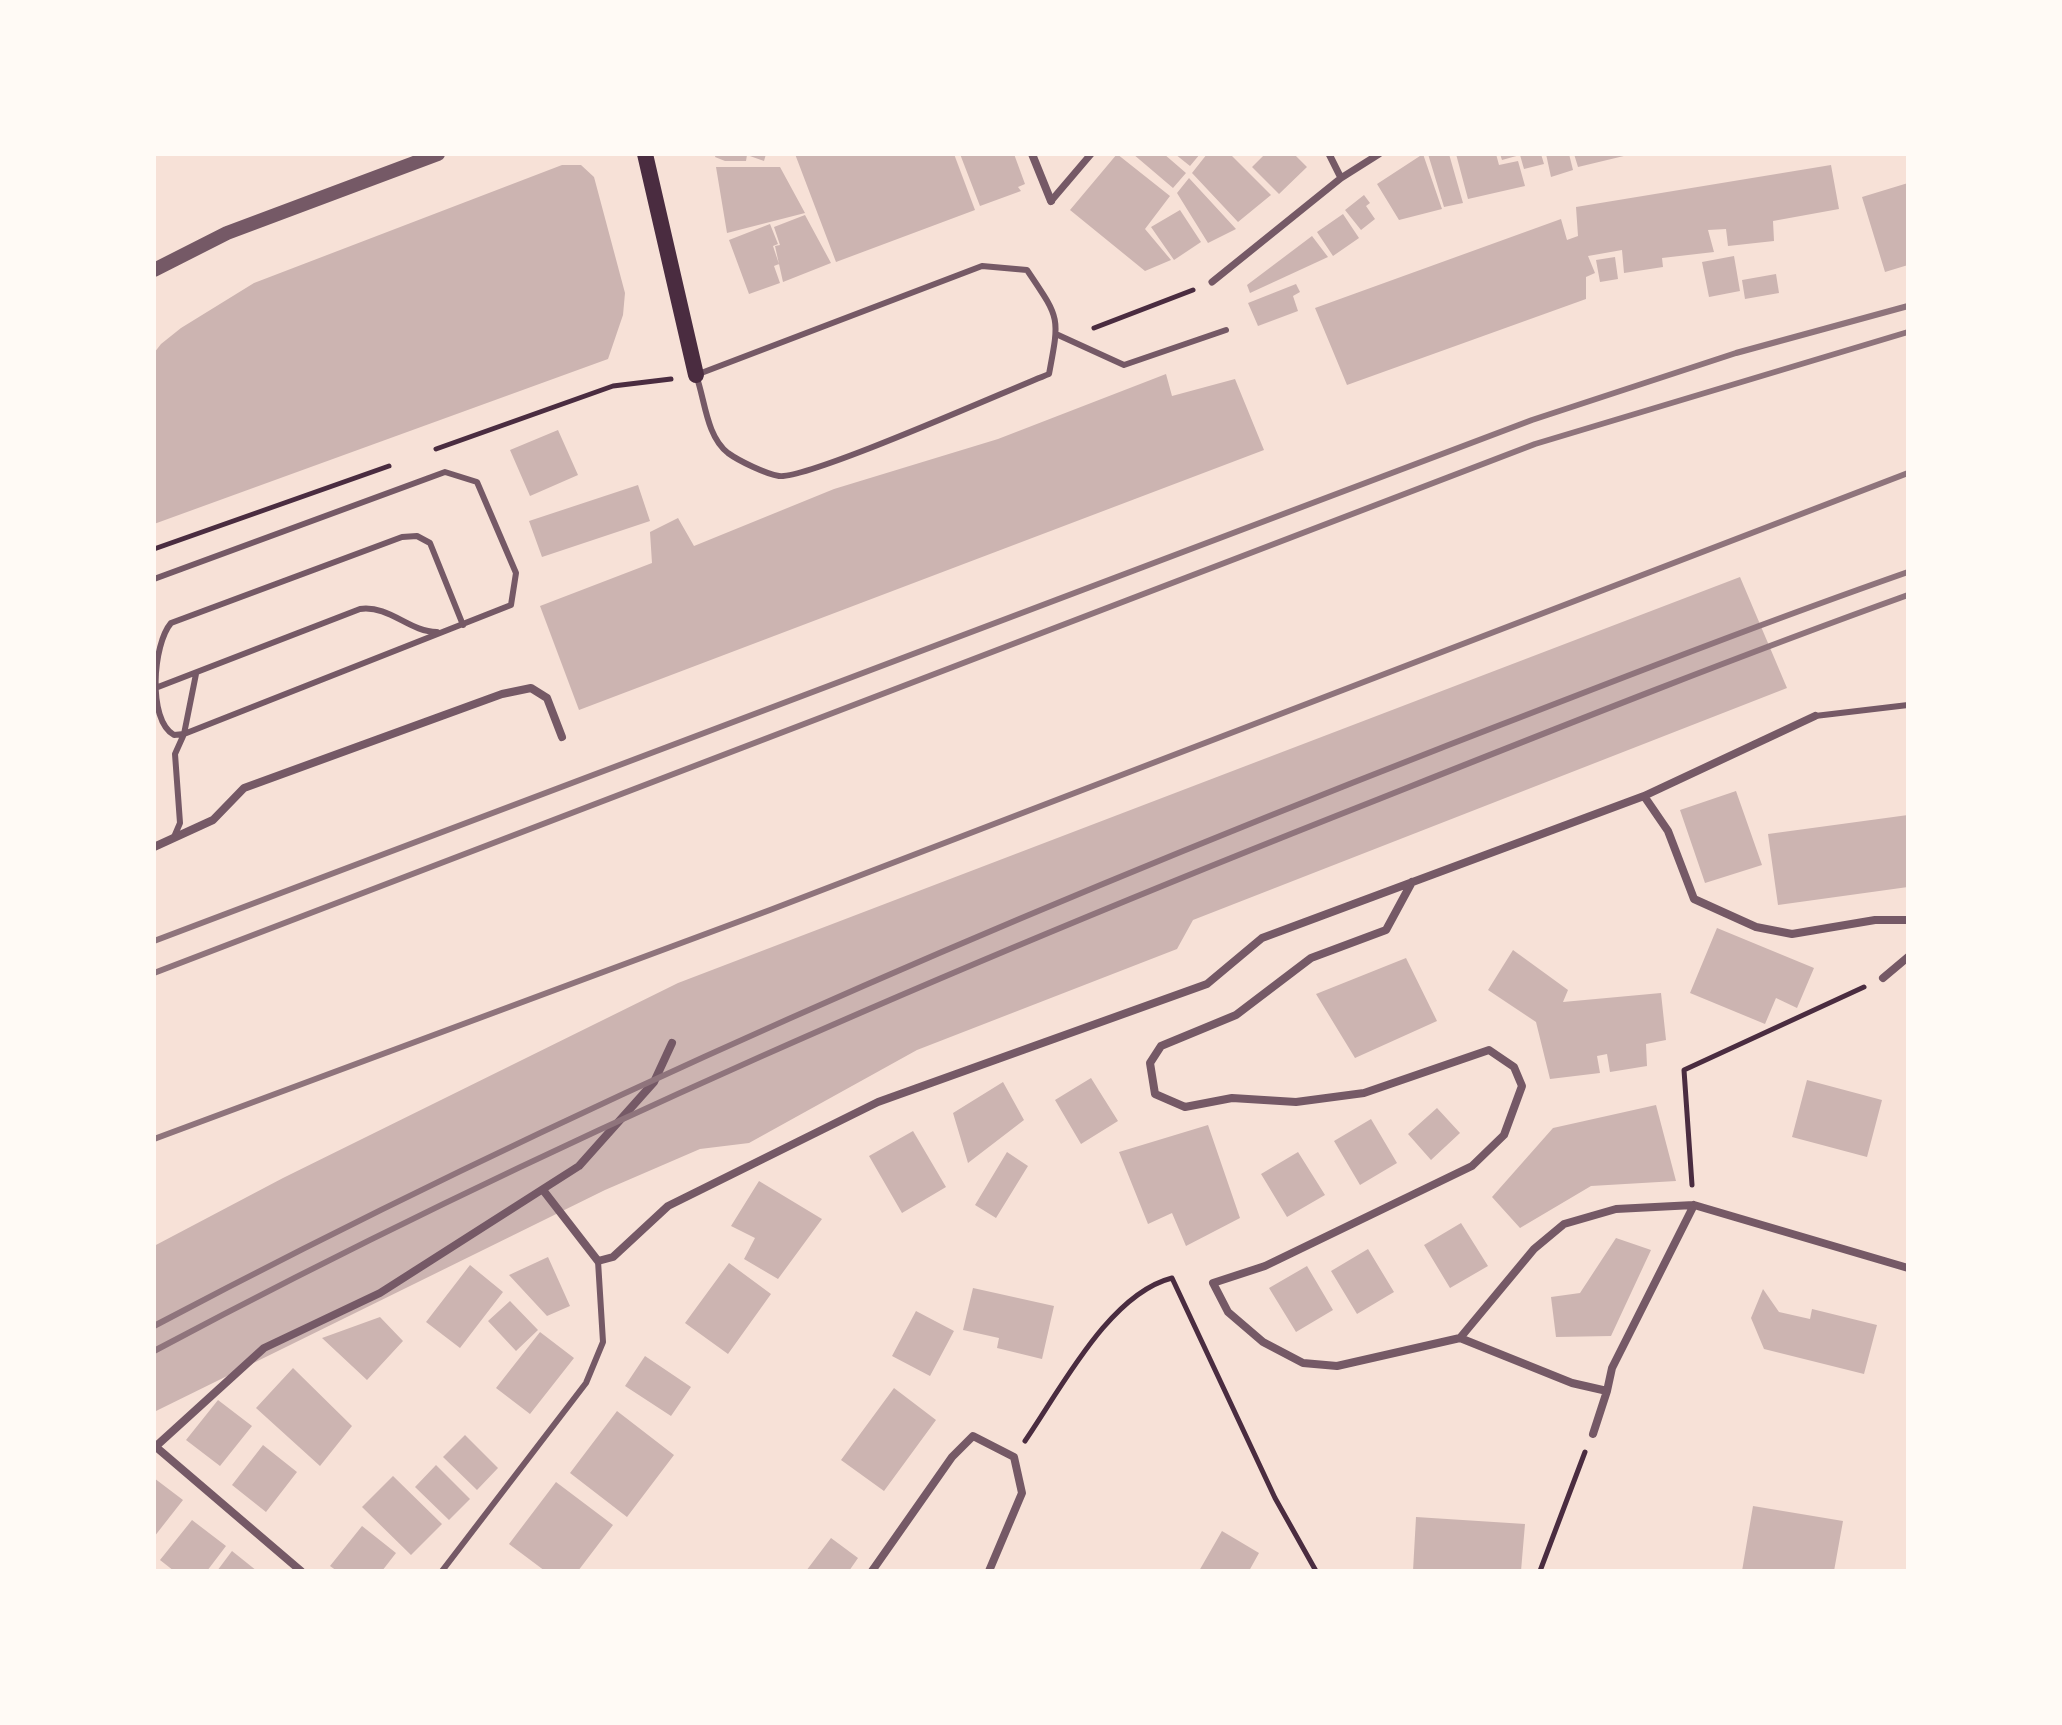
<!DOCTYPE html>
<html>
<head>
<meta charset="utf-8">
<style>
  body { margin:0 }
  #map { position:relative; width:2062px; height:1725px; overflow:hidden; background:#f7e1d7; font-family:"Source Serif 4",serif }
  canvas { display:block }
  .frame { position:absolute; inset:0; border:156px solid #fffaf5; pointer-events:none }
</style>
</head>
<body>
<div id="map">
<canvas width="2062" height="1725"></canvas>
<div class="frame"></div>
</div>
<script>
const ctx = document.querySelector('canvas').getContext('2d');
ctx.lineJoin = 'round';
function fillPath(path, color) {
  ctx.fillStyle = color;
  ctx.fill(path, 'evenodd');
}
function stroke(path, color, width, dash) {
  ctx.strokeStyle = color;
  ctx.lineWidth = width;
  ctx.lineCap = dash ? 'butt' : 'round';
  ctx.setLineDash(dash || []);
  ctx.stroke(path);
}
fillPath(new Path2D(`
  M716,154h50l-2,7 -17,-6 -1,6h-21l-10,-4z
  M795,154h159l21,56 -139,52z
  M960,154h54l11,30 -7,3 3,4 -41,15z
  M1117,154l53,42 -25,33 26,31 -26,11 -75,-61z
  M1133,154h31l22,19 -13,15z
  M1175,154h25l-10,12z
  M1207,154h23l41,41 -33,27 -46,-49z
  M1265,154h29l13,13 -28,27 -27,-27z
  M1423,154l19,55 -43,11 -22,-36z
  M1428,154h21l14,49 -19,4z
  M1456,154h40l3,11 19,-4 7,25 -57,13z
  M1500,154h41l3,10 -20,5 -4,-14 -18,5z
  M1546,154h23l4,16 -22,7z
  M1574,154h54v1l-50,12z
  M562,165h19l13,12 31,116 -2,22 -15,44 -454,165v-171l7,-9 20,-16 73,-45z
  M1831,165l8,44 -66,12 1,20 -46,5 -2,-17 -18,1 6,22 -52,6 1,9 -39,6 -2,-23 -34,6 7,17 -9,4v22l-239,86 -32,-77 246,-89 6,21 11,-4 -2,-29z
  M716,167h64l25,46 -78,20z
  M1189,178l47,51 -28,14 -31,-50z
  M1908,183v82l-23,7 -23,-75z
  M1364,195l6,8 -4,3 9,13 -14,11 -16,-20z
  M1180,210l21,32 -27,18 -23,-33z
  M1343,214l16,24 -26,18 -16,-24z
  M805,215l26,48 -48,19 -8,-36 5,-1 -6,-18z
  M770,224l8,20 -5,2 6,18 -5,2 6,17 -31,11 -20,-54z
  M1312,236l16,21 -78,36 -3,-8z
  M1734,256l6,35 -31,6 -7,-35z
  M1615,257l3,22 -18,3 -4,-22z
  M1776,274l3,19 -34,6 -3,-19z
  M1296,284l4,8 -7,4 5,15 -40,15 -10,-23z
  M1166,374l6,22 63,-17 29,71 -685,260 -39,-104 112,-43 -2,-31 28,-14 16,28 140,-57 164,-50z
  M558,430l20,45 -48,21 -20,-46z
  M638,485l12,36 -108,36 -13,-36z
  M1740,577l47,111 -594,232 -16,29 -260,101 -168,93 -49,6 -95,41 -451,222v-166l129,-68 395,-195z
  M1736,791l26,74 -57,18 -25,-73z
  M1908,815v72l-130,18 -10,-71z
  M1717,928l97,40 -17,40 -21,-10 -11,26 -75,-31z
  M1513,950l55,40 -5,12 98,-9 5,47 -20,4 1,22 -37,6 -3,-18 -10,2 3,17 -50,6 -14,-57 -48,-32z
  M1406,958l31,63 -82,37 -39,-64z
  M1091,1078l27,43 -37,23 -26,-44z
  M1807,1080l75,20 -15,57 -75,-20z
  M1003,1082l21,38 -56,43 -15,-50z
  M1656,1105l20,76 -85,5 -71,42 -28,-31 61,-69z
  M1437,1108l23,25 -29,27 -23,-26z
  M1371,1119l26,44 -37,22 -26,-44z
  M1208,1125l32,93 -54,28 -14,-33 -24,11 -29,-72z
  M913,1131l33,56 -44,26 -33,-57z
  M1007,1152l21,14 -32,52 -21,-13z
  M1298,1152l27,43 -38,22 -26,-43z
  M759,1181l63,38 -44,60 -34,-20 11,-21 -24,-12z
  M1461,1223l27,43 -38,22 -26,-43z
  M1616,1238l35,12 -40,86 -55,1 -5,-40 29,-4z
  M1368,1249l26,43 -37,22 -26,-43z
  M548,1257l22,49 -23,10 -38,-41z
  M729,1263l42,31 -43,60 -43,-31z
  M470,1265l33,27 -43,56 -34,-26z
  M1307,1266l26,44 -37,22 -27,-44z
  M973,1288l81,18 -12,53 -45,-11 2,-10 -36,-8z
  M1763,1289l16,23 31,7 2,-10 65,16 -13,49 -100,-25 -13,-31z
  M510,1301l28,29 -22,21 -28,-30z
  M916,1311l38,20 -24,45 -38,-20z
  M380,1317l23,24 -36,39 -45,-42z
  M540,1332l34,26 -44,56 -34,-26z
  M645,1356l46,31 -20,29 -46,-30z
  M293,1368l59,58 -32,40 -64,-58z
  M894,1388l42,32 -52,71 -43,-31z
  M218,1400l34,26 -32,40 -34,-26z
  M617,1411l57,44 -47,62 -57,-44z
  M465,1435l33,33 -21,22 -34,-33z
  M263,1445l34,27 -31,40 -34,-27z
  M436,1465l34,34 -21,21 -34,-33z
  M393,1476l49,48 -31,31 -49,-48z
  M154,1478l29,22 -29,37z
  M556,1482l57,43 -35,46h-33l-36,-27z
  M1753,1506l90,15 -9,50h-92z
  M1416,1517l109,7 -4,47h-108z
  M192,1520l34,26 -19,25h-33l-14,-11z
  M362,1526l34,27 -14,18h-45l-7,-5z
  M1222,1531l37,22 -10,18h-50z
  M831,1538l27,20 -9,13h-43z
  M232,1551l25,20h-40z`), '#ccb4b1');
stroke(new Path2D(`
  M1094,328l99,-38
  M436,449l177,-63 58,-7
  M154,549l235,-83
  M1692,1185l-8,-115 180,-83
  M1025,1441c36,-52 84,-147 147,-163l103,220 41,73
  M1540,1571l45,-119`), '#4a2c40', 5);
stroke(new Path2D(`
  M982,266l45,4c33,49 33,46 22,104 -41,16 -242,106 -270,102 -13,-2 -40,-15 -51,-23 -22,-17 -23,-54 -32,-78z
  M1056,334l68,31 102,-35
  M154,579l291,-107 32,10 39,91 -5,32 -327,129 -10,1c-27,-15 -21,-91 -3,-112l231,-86 15,-1 13,7 33,82
  M158,687l202,-78c30,-4 49,23 77,23
  M1815,716l93,-11
  M174,837l6,-14 -5,-69 9,-20 12,-60
  M442,1571l144,-188 17,-41 -5,-81`), '#755966', 6);
stroke(new Path2D(`
  M1329,154l12,24
  M1051,201l40,-47
  M1212,282l129,-104 38,-24`), '#755966', 7);
stroke(new Path2D(`
  M1032,154l19,47
  M1644,796l24,35 26,68 62,28 36,7 83,-14h33
  M154,847l59,-27 31,-32 258,-94 29,-6 16,10 15,39
  M1412,882l-26,48 -75,28 -75,57 -75,31 -11,17 5,31 30,13 47,-9 64,4 68,-9 125,-43 25,17 8,19 -18,49 -32,31 -207,100 -52,17 15,29 35,30 40,21 34,3 123,-28 112,45 35,8 -14,43
  M1883,978l25,-21
  M543,1190l55,71 15,-4 55,-51 210,-104 329,-118 55,-46 382,-142 171,-80
  M1460,1338l74,-89 30,-25 52,-15 78,-4 214,63
  M1607,1391l5,-23 82,-163
  M156,1447l145,124
  M154,1448l110,-100 116,-55 199,-127 75,-84 18,-39
  M872,1571l80,-114 21,-21 41,21 8,36 -33,78`), '#755966', 8);
stroke(new Path2D(`
  M154,270l73,-37 211,-79`), '#755966', 14);
stroke(new Path2D(`
  M645,154l51,221`), '#4a2c40', 16);
stroke(new Path2D(`
  M154,941l1378,-521 204,-67 172,-47
  M154,973l1381,-529 373,-112
  M154,1139l616,-229 1138,-437
  M154,1326c416,-220 849,-407 1287,-578 155,-60 310,-121 467,-176
  M154,1351c396,-211 809,-388 1225,-552 176,-70 351,-140 529,-204`), '#8f747c', 6);
</script>
</body>
</html>
